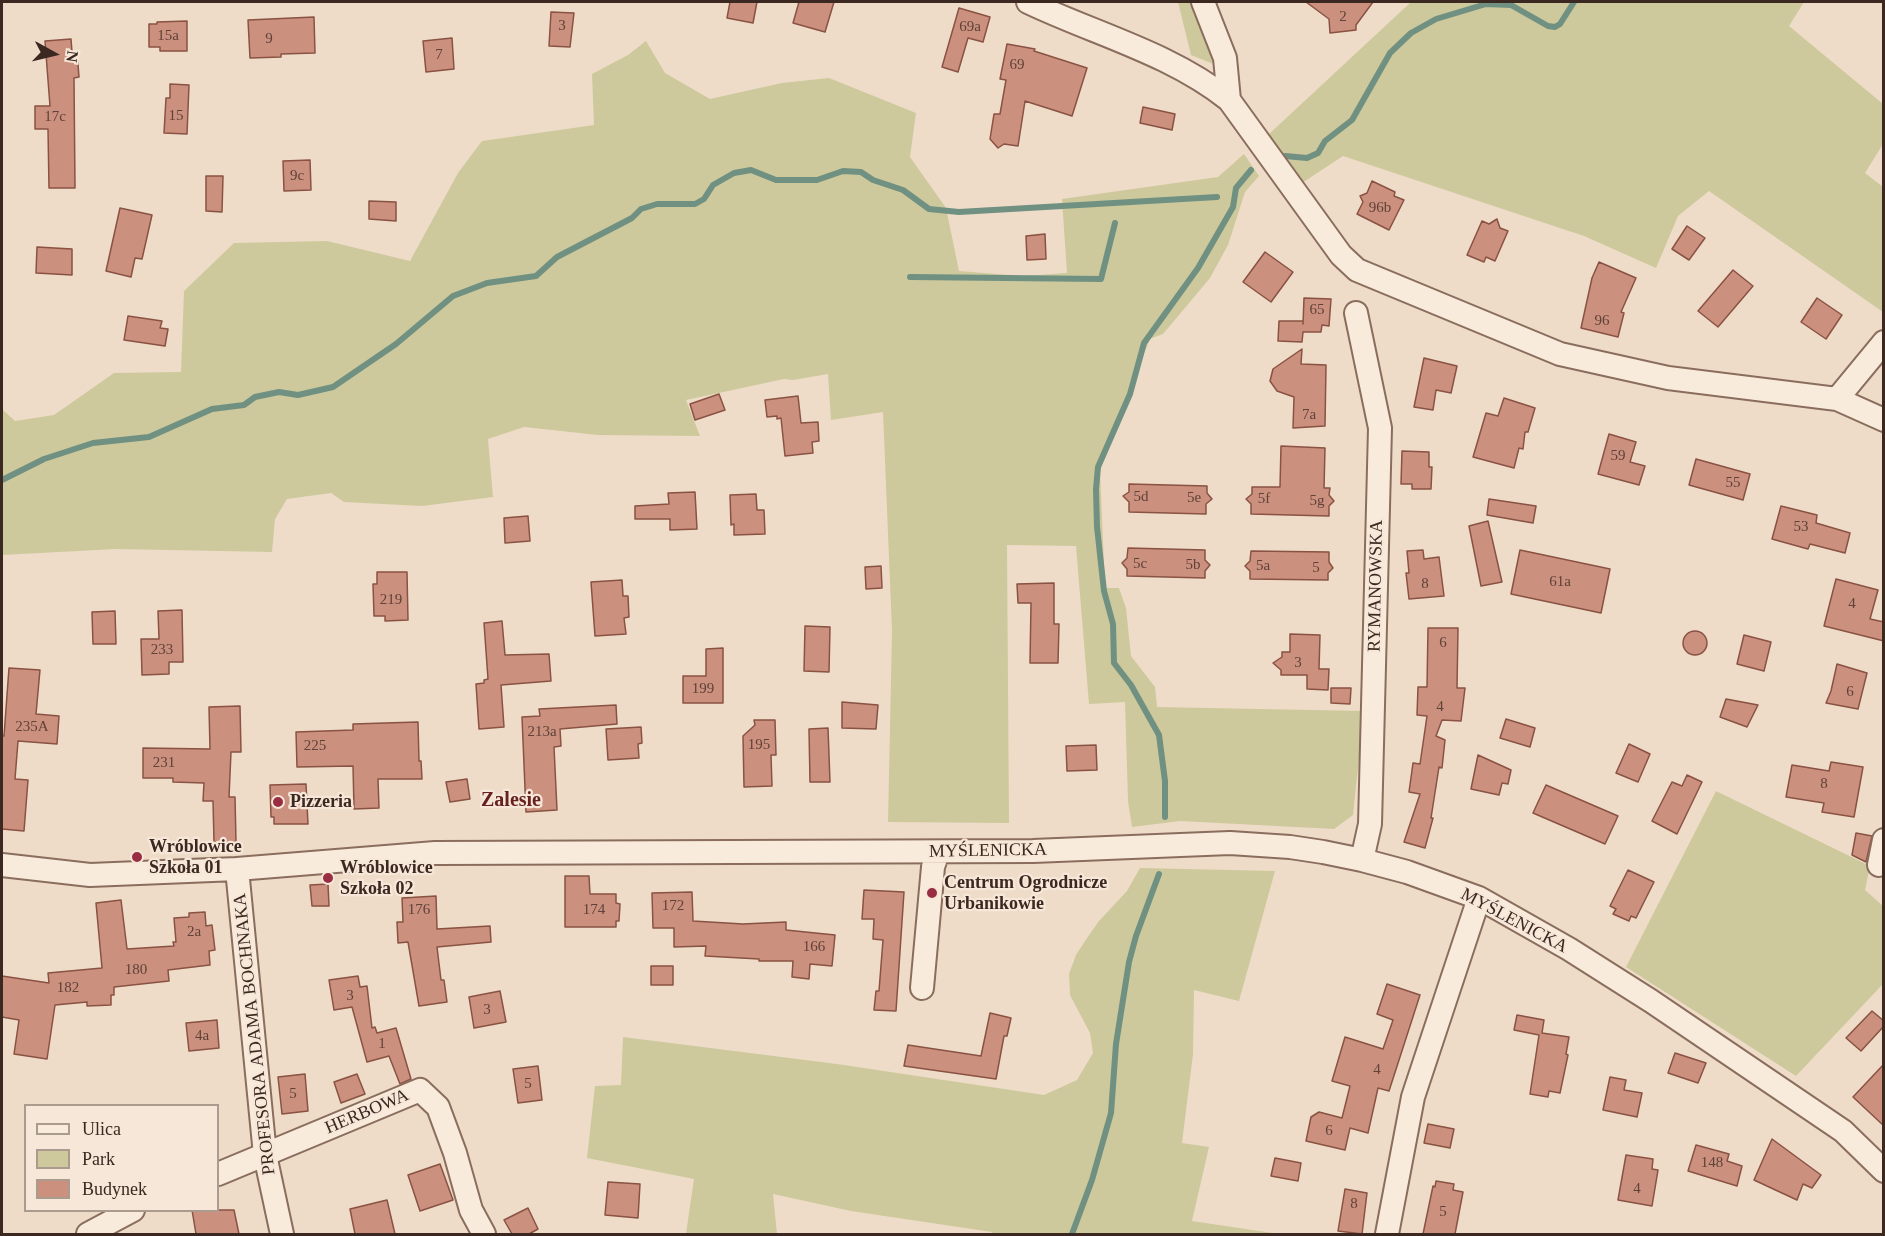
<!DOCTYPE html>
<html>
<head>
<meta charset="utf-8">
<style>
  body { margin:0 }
  #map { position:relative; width:1885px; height:1236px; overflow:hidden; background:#eedcc8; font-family:"Times New Roman",serif }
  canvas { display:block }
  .frame { position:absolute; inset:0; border:3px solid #3b2821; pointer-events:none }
  .legend { position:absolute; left:24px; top:1104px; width:195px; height:108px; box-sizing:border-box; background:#f6e7d8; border:2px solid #ab9b8f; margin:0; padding:8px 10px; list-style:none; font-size:18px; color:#3b2821 }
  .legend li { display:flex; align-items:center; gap:12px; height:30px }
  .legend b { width:30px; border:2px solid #ab9b8f }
  .north { position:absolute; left:24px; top:24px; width:60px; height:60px; -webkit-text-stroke:4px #f6e7d8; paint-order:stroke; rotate:98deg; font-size:16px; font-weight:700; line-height:24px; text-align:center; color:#3b2821 }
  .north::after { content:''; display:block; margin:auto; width:21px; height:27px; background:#3b2821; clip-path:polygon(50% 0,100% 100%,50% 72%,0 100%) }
</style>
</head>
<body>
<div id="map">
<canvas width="1885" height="1236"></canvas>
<div class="frame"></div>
<ul class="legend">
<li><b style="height:8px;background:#f9ebdc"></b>Ulica</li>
<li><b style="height:16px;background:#cdc99c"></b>Park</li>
<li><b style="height:16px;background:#cc907f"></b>Budynek</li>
</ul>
<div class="north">N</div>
</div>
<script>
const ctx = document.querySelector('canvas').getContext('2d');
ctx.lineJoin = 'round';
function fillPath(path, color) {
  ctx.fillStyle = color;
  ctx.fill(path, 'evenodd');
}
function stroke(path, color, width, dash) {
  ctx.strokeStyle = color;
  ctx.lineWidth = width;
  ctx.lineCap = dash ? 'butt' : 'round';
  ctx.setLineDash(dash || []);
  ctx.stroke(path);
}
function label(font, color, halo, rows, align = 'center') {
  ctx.font = font + ' "Times New Roman",serif';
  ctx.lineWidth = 4.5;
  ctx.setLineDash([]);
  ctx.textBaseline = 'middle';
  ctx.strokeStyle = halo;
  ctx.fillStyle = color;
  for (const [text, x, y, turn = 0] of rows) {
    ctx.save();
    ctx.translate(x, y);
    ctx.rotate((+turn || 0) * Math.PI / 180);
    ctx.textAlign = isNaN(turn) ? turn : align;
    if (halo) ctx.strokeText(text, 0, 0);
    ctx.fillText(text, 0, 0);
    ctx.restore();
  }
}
fillPath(new Path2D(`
  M1178,2h14l24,63 -25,-10z
  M1411,2h393l-15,24 94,78v40l-18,29 18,14v125l-174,-121 -31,25 -22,52 -72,-32 -241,-80 -41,27 -34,-48z
  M646,41l19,32 45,26 72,-16 47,-5 87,35 -6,44 36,51 13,63 64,5 44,-3 -5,-74 156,-22 26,-23 15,22 -14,16 -17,53 -18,33 -47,56 -13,5 -38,94 -12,38 5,117h14l7,20 5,48 24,31 2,20 207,4 -11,104 -19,14 -154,-8 -48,6 -4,-26 -3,-99 -36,2 -13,-158 -69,-1 2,278 -121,-1 4,-191 -9,-219 -52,8 -3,-46 -35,6 -9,-1 -98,21 14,36 -102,-1 -74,-8 -36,12 5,58 -71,9 -78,-4 -13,-9 -44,6 -12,20 -3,33 -156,-3 -114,6v-146l13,12 39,-6 60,-42 67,-1 3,-81 50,-48 93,-2 83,20 48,-88 24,-32 112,-16 -2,-51 36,-19z
  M1716,791l154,75 -5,24 18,16v78l-87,92 -170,-109z
  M1140,868l135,3 -36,130 -45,-11 -1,64 -11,89 27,4 -17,74 87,13h-287v-2l-141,-21 -78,-17 4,40h-91l8,-55 -107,-21 8,-72 26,-1 2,-48 214,27 207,31 33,-15 16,-27 -3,-20 -20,-38 -1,-21 7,-19 11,-17 12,-17 28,-30z`), '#cdc99c');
stroke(new Path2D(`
  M1285,156l22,2 11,-5 7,-12 27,-21 38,-67 21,-20 25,-14 50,-15 25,1 37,21 7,1 5,-3 14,-22
  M910,277l191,2 14,-56
  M2,480l42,-21 49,-16 56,-6 63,-28 32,-4 11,-8 24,-5 19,3 35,-8 63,-43 57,-48 34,-13 49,-7 21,-19 75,-39 9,-9 16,-5h38l9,-5 9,-14 21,-12 17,-3 25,10h41l26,-9 18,1 12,8 30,10 26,19 30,3 258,-15
  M1165,817v-36l-6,-46 -28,-50 -17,-22 -1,-39 -9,-33 -7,-64 -1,-38 2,-22 32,-73 14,-51 54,-75 35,-61 3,-19 15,-18
  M1072,1234l20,-54 19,-67 5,-69 13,-82 7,-26 23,-62`), '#709182', 6);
const building = new Path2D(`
  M730,2h27l-4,21 -26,-5z
  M799,2h35l-9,30 -32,-9z
  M1306,2h67l-17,23v5l-26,3 -1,-14z
  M959,8l31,9 -7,25 -15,-4 -10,34 -16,-5z
  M551,12l23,1 -4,34 -21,-1z
  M314,17l1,36 -34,1v3l-31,1 -2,-38z
  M187,21v30h-27v-4h-11v-23h8v-2z
  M452,38l2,31 -28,3 -3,-31z
  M71,39l1,13h5l2,25 -5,1 1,110h-26l-1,-59h-13v-23h15l-5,-65z
  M1007,44l28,5 -1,2 53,17 -15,48 -47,-15 -7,45 -14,-2 -6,4 -8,-9 4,-25h6l6,-34 -6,-1z
  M170,84l19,1 -2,49 -23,-1 2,-35h4z
  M1143,107l32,7 -3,16 -32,-7z
  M310,160l1,30 -27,1 -1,-30z
  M206,176h17l-1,36 -16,-1z
  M1372,181l23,11 -1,4 10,4 -15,30 -32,-16 6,-12 -3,-6 7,-3z
  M369,201l27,1v19l-27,-2z
  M120,208l32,7 -10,44 -7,-1 -4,19 -25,-6z
  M1497,219l3,9 8,3 -13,30 -9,-4 -2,5 -17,-7 15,-34 7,3z
  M1687,226l18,12 -16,22 -17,-11z
  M1045,234l1,25 -19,1 -1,-24z
  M37,247l35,2v26l-36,-2z
  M1265,252l28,20 -22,30 -28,-20z
  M1599,262l37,16 -15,34 3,1 -6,24 -37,-9 11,-50z
  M1733,270l20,16 -35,41 -20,-16z
  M1304,298l27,1 -2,27 -7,-1 -1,7h-18l-1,10 -24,-1 1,-20h24v3z
  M1817,298l25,17 -16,24 -25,-17z
  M128,316l34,5 -2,7 8,1 -3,17 -41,-6z
  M1302,349l-1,15 25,1 -1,61 -32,2 1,-31 -17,-6 -7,-10 3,-12z
  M1424,358l33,8 -6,27 -15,-3 -3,20 -19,-3z
  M719,394l6,16 -30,10 -5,-16z
  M798,396l3,27 17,-1 1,19 -7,1 1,11 -28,3 -4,-38 -4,1v-3l-10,1 -2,-17z
  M1504,398l31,10 -7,24h-3l-2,17 -4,-1 -5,20 -41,-11 13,-44 12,3z
  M1609,434l27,8 -6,20 15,4 -6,19 -41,-11z
  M1281,446l44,2 -1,40h6l-1,7 5,6 -5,5v10l-78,-2v-10l-5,-5 6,-5v-7h28z
  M1402,451l27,1v15h3l-1,22h-19v-5h-11z
  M1696,459l54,15 -7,26 -54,-15z
  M1129,484l78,2v7l5,6 -6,5v10l-77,-2v-10l-6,-6 6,-4z
  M695,492l2,37 -27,1v-11h-35v-13l34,-2 -1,-11z
  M756,494l1,16h7l1,24 -31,1v-11l-3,1 -1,-30z
  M1489,499l47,7 -3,17 -46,-8z
  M1781,506l36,9 -1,8 34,10 -5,20 -35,-9 -2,5 -36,-10z
  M528,516l2,25 -25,2 -1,-25z
  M1488,521l14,61 -21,4 -12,-60z
  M1128,548l77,2v10l5,5 -5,6v7l-78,-2v-7l-5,-6 5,-5z
  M1423,550l1,9 15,-2 5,39 -35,3 -3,-26h3l-2,-22z
  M1520,550l90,19 -9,44 -90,-19z
  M1251,551l78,1v10l4,6 -5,5v7l-78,-1v-8l-5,-5 5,-5z
  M881,566l1,22 -16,1 -1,-22z
  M377,572h30l1,48 -23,1v-5h-11l-1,-32h4z
  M1836,579l42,11 -8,29 14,3v19l-60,-15z
  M622,580l1,16h5l1,21 -5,1 2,16 -31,2 -4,-54z
  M1054,583v41h5l-1,39h-28l1,-60h-13l-1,-19z
  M182,610l1,52h-14v12l-27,1 -1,-36h18l-1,-28z
  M115,611l1,33h-23l-1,-32z
  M502,621l3,34 44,-1 2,27 -50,4 3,42 -25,2 -3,-45 8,-1v-3l4,-1 -4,-56z
  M805,626l25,1 -1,45 -25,-1z
  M1428,628h30l-1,60h8l-4,33 -19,-1 -6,16 9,4 -3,28 -3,-1 -8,51h2l-8,30 -21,-6 16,-48 -11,-2 4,-29 7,1 7,-48 -10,-1 1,-28h9z
  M1683 643a12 12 0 1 1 24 0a12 12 0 1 1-24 0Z
  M1290,634l30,1 -1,34h10l-1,21 -21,-1v-14h-26v-5l-8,-7 9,-6v-5h8z
  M1744,635l27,7 -7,29 -27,-7z
  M723,648v55h-40v-27h23v-27z
  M1837,664l30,9 -9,36 -32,-6 5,-12z
  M9,668l31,2 -4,44 23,2 -2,28 -39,-3 -3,38 13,1 -4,51 -22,-2v-93h2z
  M1331,688h20l-1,16 -19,-1z
  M1726,699l32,6 -11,22 -27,-10z
  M842,702l36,3 -2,24 -34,-1z
  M616,705l1,19 -57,5 1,17 -7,1 3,63 -31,2 -4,-95 18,-1 -1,-7z
  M240,706l1,46h-10l-2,45h6l1,45h-22l-1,-41h-10l1,-18 -31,-1v-4h-30v-30l67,1 -1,-42z
  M1506,719l29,9 -5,19 -30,-9z
  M754,720h21l1,35h-5l1,31 -28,1 -1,-51 12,-11z
  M418,722l1,39h2l1,18h-44l1,29 -25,1 -1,-43 -56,1 -1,-35 57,-2v-6z
  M641,727l1,16 -4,1 1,14 -31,2 -2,-31z
  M828,728l2,54h-20l-1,-53z
  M1629,744l21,10 -12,28 -22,-9z
  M1096,745l1,25 -30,1 -1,-25z
  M1478,755l33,15 -3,14 -6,-1 -3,12 -28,-6z
  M1831,762l32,5 -9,50 -32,-5 2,-9 -38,-6 6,-32 37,6z
  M1687,775l15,7 -25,52 -25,-13 20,-39 10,4z
  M467,779l3,20 -20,3 -4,-20z
  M306,784l2,40h-34v-7h-3l-1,-32z
  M1546,785l72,31 -13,28 -72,-31z
  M1856,833l16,3 -6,26 -14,-7z
  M1628,870l26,12 -18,36 -5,-2 -2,5 -16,-7 3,-5 -6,-3z
  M565,876h24l1,18h26v9l4,1 -1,17h-3v6h-51z
  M328,884l1,22h-17l-2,-21z
  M864,890l40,2 -8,119 -22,-1 2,-19h3l4,-51 -10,-1 1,-20h-12z
  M692,892l1,29 50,3 43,-2v8l49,5 -3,31 -22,-2 -1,15 -17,-2 1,-16h-34v-2l-54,-3 1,-10 -32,1v-19h-21l-1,-35z
  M436,896l1,33 53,-3 1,16 -54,5 4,33h3l3,22 -28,4 -11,-64 -10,1 -1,-21h6l-1,-24z
  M121,900l6,49 47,-3 -1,-4h3l-2,-24 15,-1v-4l16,-1 1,14 6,-1 3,25 -6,1 1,14 -42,5 1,11 -55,6v8h-3v10l-24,1v-4l-32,3 -8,54 -33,-5 5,-34 -17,-3v-41l47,7 -1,-10 54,-5 -6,-65z
  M651,966h22v19h-22z
  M358,976l2,11 7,-1 5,42 3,-1 2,6 19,-5 15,51 -11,5 -11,-28 -22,6 -15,-55 -18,3 -5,-30z
  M1387,984l33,11 -31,96 -11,-3 -10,45 -18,-5 -5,22 -39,-9 5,-24 8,-5 23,6 8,-32 -18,-5 13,-44 38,12 10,-29 -16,-6z
  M500,991l6,31 -32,6 -5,-31z
  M1872,1011l12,10v5l-23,25 -15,-13z
  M990,1013l21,5 -4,18h-3l-8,43 -92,-13 4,-21 73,11z
  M1517,1015l27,5 -2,13 27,4 -3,17 2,1 -8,38 -11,-2 -1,6 -18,-3 9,-59 -25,-5z
  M217,1020l2,28 -30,3 -3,-28z
  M1675,1053l31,10 -8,20 -30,-10z
  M1884,1064v62l-31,-29z
  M538,1066l4,34 -24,3 -5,-34z
  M305,1074l3,37 -26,3 -4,-37z
  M357,1074l8,20 -24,9 -7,-21z
  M1610,1077l16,3 -2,10 18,3 -5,24 -34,-7z
  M1428,1124l26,5 -4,19 -26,-5z
  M1772,1139l49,36 -9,13 -9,-4 -6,16 -43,-20z
  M1696,1145l33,9 -2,7 15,5 -5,20 -49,-15z
  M1626,1155l27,4 -1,10 6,1 -6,36 -34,-6z
  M1275,1158l26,5 -3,18 -27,-5z
  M440,1164l13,36 -33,11 -12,-36z
  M1436,1181l18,3 -1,6 10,2 -8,42h-32l10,-48 2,1z
  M608,1182l32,2 -2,34 -33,-3z
  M1345,1189l22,4 -5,41 -24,-3z
  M387,1200l8,34h-40l-5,-25z
  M528,1208l10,21 -9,5h-17l-8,-14z
  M192,1210h42l5,24h-43z`);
fillPath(building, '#cc907f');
stroke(building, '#895243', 1.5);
const minor = new Path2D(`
  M1028,2c67,32 142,51 201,98l112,155 16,15 203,84 108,24 169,21 47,21
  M1203,2l22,56 4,42
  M1356,313l24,115 -10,396 -8,36
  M1837,399l47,-57
  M2,865l88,10 147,-6 198,-16 598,-2 197,-8 60,4 33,5 39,8 45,12 72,26 90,51 82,52 192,130 41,40
  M1879,865l5,-25
  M237,869l28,286 17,79
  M922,988l11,-121 5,-15
  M218,1174l202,-84 18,17 17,46 16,57 13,24
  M88,1234l45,-24
  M1387,1234l26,-137 66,-199`);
stroke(minor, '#8a6d5d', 26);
stroke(minor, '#f9ebdc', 22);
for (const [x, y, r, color] of [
  [278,802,6,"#992e43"],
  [137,857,6,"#992e43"],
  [328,878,6,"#992e43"],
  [932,893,6,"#992e43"]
]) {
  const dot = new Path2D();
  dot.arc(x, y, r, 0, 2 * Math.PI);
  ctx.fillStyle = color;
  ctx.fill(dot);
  stroke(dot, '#f6e7d8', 2);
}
label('15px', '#5f4238', null, [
  ["2",1343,17],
  ["3",562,26],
  ["69a",970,27],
  ["15a",168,36],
  ["9",269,39],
  ["7",439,55],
  ["69",1017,65],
  ["15",176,116],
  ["17c",55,117],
  ["9c",297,176],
  ["96b",1380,208],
  ["65",1317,310],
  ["96",1602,321],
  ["7a",1309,415],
  ["59",1618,456],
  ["55",1733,483],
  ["5d",1141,497],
  ["5e",1194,498],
  ["5f",1264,499],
  ["5g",1317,501],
  ["53",1801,527],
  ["5c",1140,564],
  ["5b",1193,565],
  ["5a",1263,566],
  ["5",1316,568],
  ["61a",1560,582],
  ["8",1425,584],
  ["219",391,600],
  ["4",1852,604],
  ["6",1443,643],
  ["233",162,650],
  ["3",1298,663],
  ["199",703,689],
  ["6",1850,692],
  ["4",1440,707],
  ["235A",32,727],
  ["213a",542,732],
  ["195",759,745],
  ["225",315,746],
  ["231",164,763],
  ["8",1824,784],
  ["172",673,906],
  ["176",419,910],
  ["174",594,910],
  ["2a",194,932],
  ["166",814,947],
  ["180",136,970],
  ["182",68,988],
  ["3",350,996],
  ["3",487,1010],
  ["4a",202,1036],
  ["1",382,1044],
  ["4",1377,1070],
  ["5",528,1084],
  ["5",293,1094],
  ["6",1329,1131],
  ["148",1712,1163],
  ["4",1637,1189],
  ["8",1354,1204],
  ["5",1443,1212]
]);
label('18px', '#3b2821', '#f6e7d8', [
  ["RYMANOWSKA",1376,586,-89],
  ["MYŚLENICKA",988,851,-1],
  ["MYŚLENICKA",1514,921,28],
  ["PROFESORA ADAMA BOCHNAKA",255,1034,-96],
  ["HERBOWA",367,1112,-23]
]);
label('bold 18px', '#3b2821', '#f6e7d8', [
  ["Pizzeria",290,802],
  ["Wróblowice",149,847],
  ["Szkoła 01",149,868],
  ["Wróblowice",340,868],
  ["Szkoła 02",340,889],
  ["Centrum Ogrodnicze",944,883],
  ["Urbanikowie",944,904]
], 'left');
label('bold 20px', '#672220', '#f6e7d8', [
  ["Zalesie",511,801]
]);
</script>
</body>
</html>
